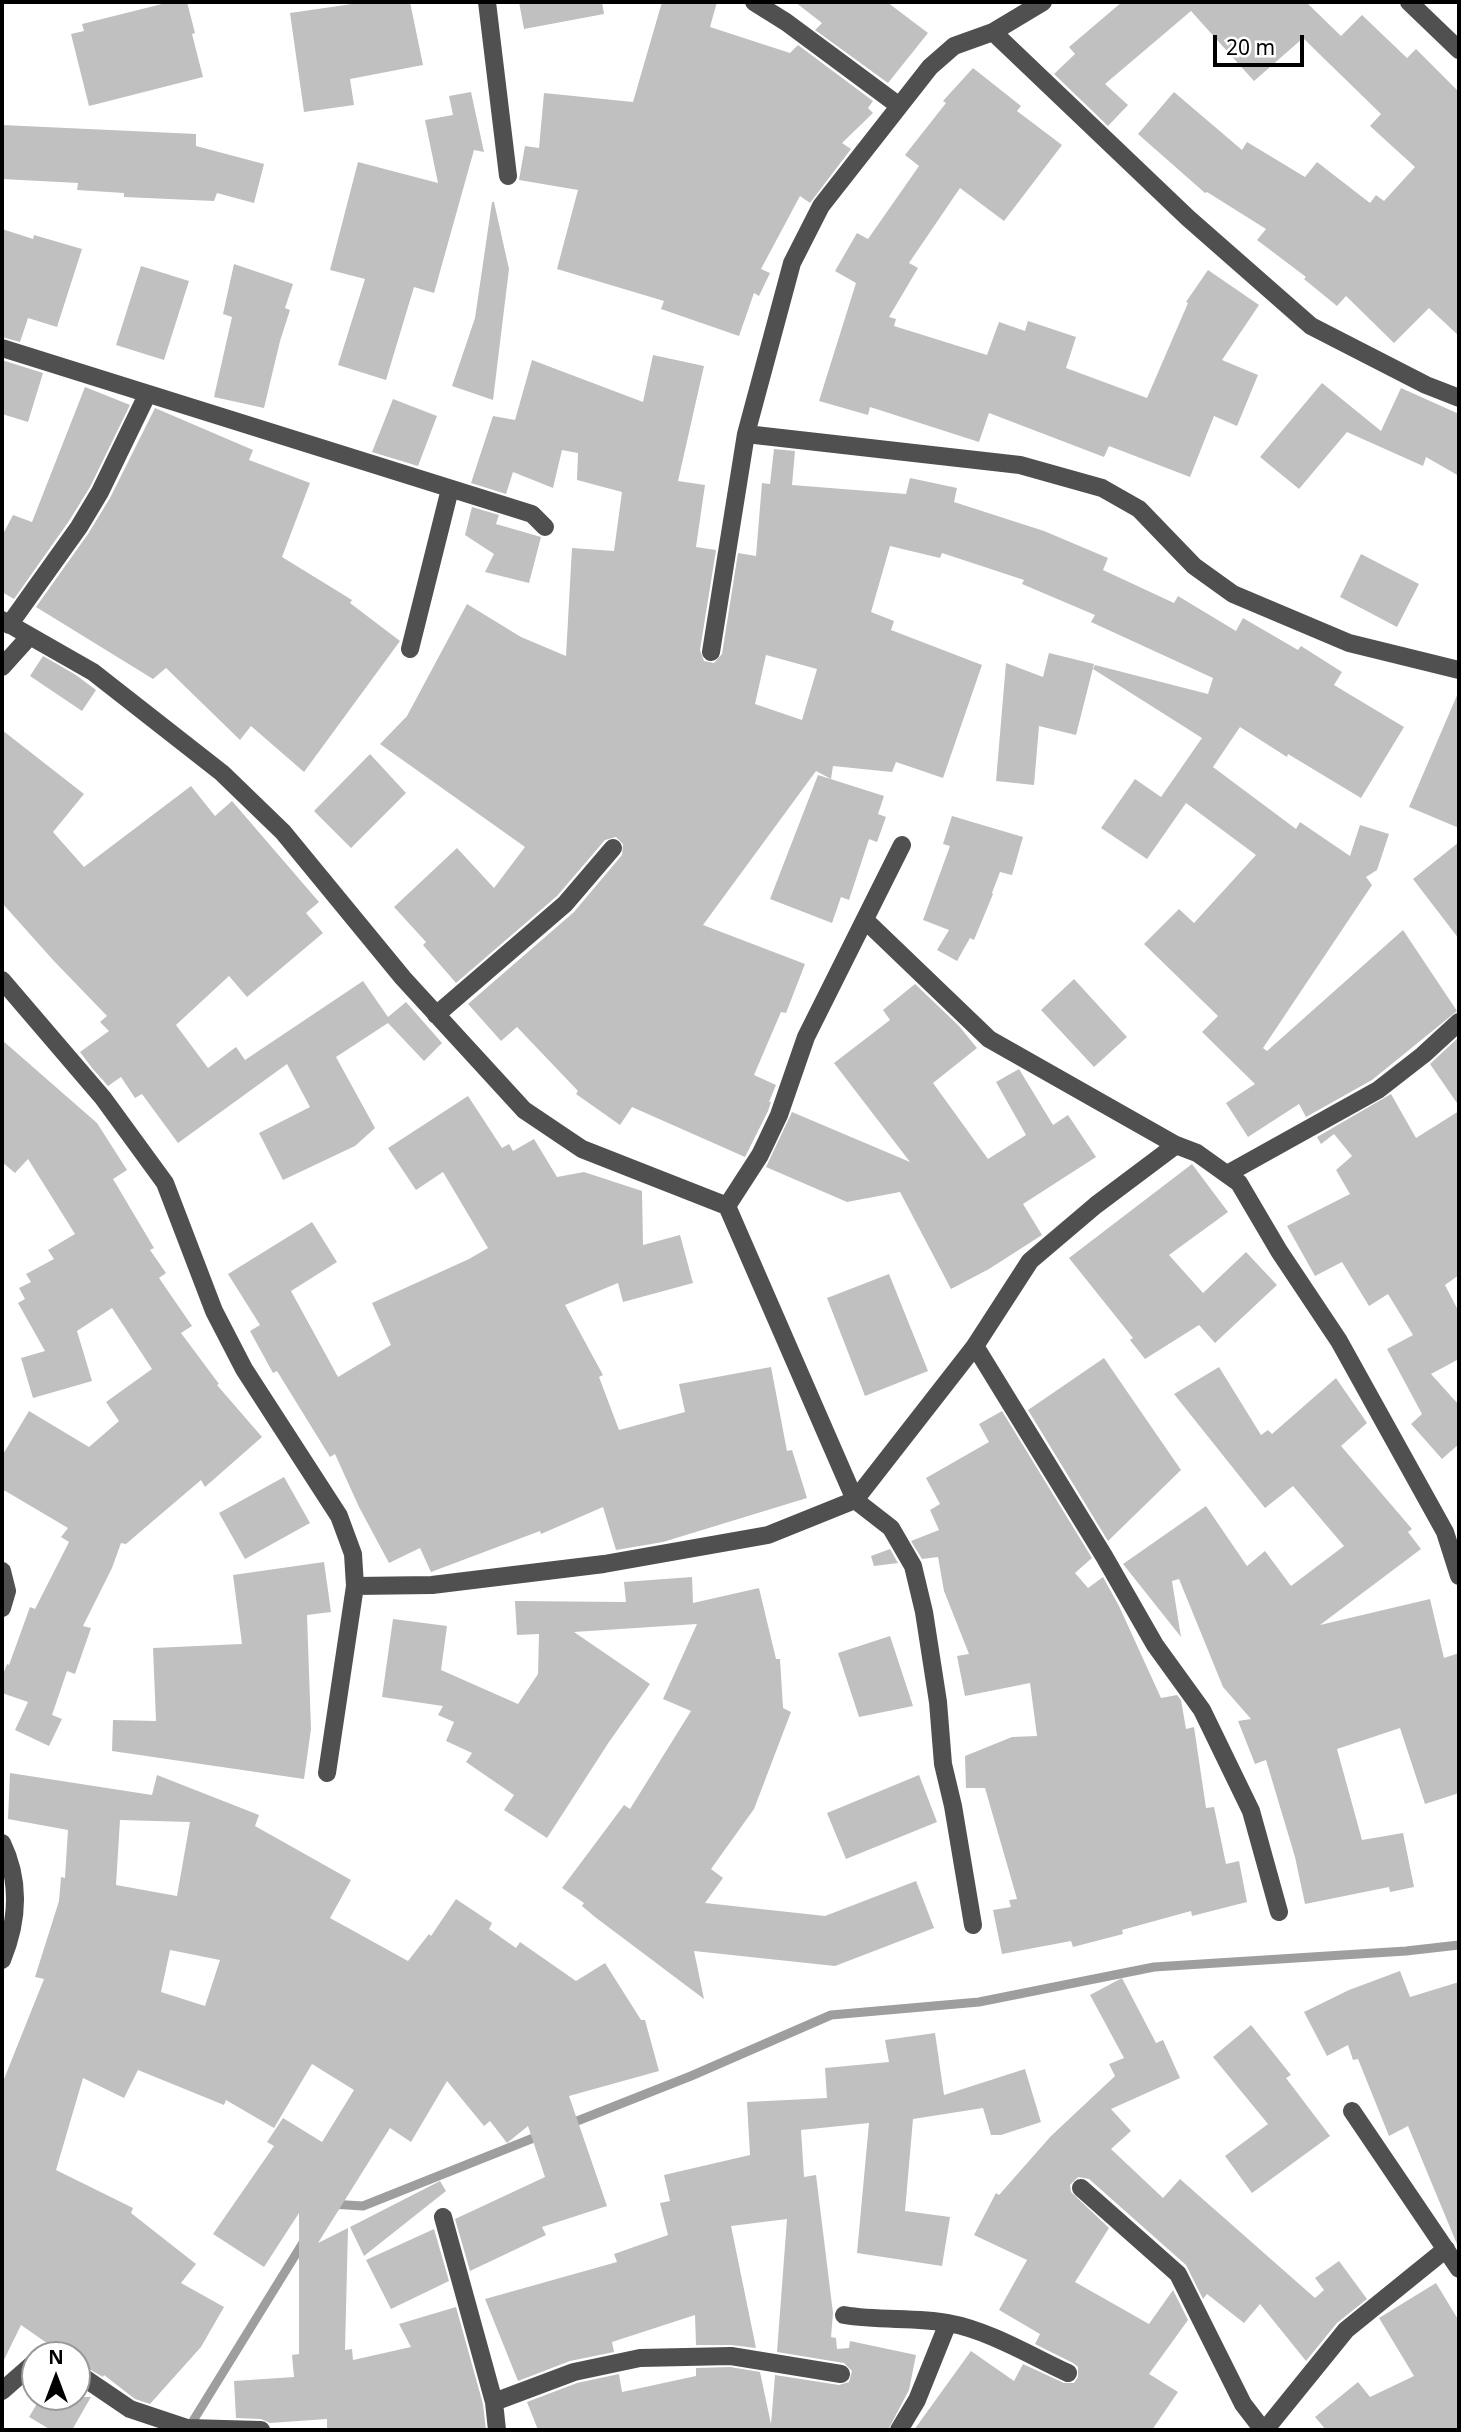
<!DOCTYPE html>
<html>
<head>
<meta charset="utf-8">
<style>
  body { margin:0 }
  #map { position:relative; width:1461px; height:2432px; overflow:hidden; background:#fff; font-family:"Noto Sans",sans-serif }
  canvas { display:block }
  .frame { position:absolute; inset:0; border:4px solid #000; pointer-events:none }
  .north { position:absolute; left:21px; top:2341px; width:70px; height:70px; box-sizing:border-box; background:#fff; border:2px solid #999; border-radius:50%; rotate:0deg; font-size:19px; font-weight:700; line-height:28px; text-align:center; color:#000 }
  .north::after { content:''; display:block; margin:auto; width:24px; height:32px; background:#000; clip-path:polygon(50% 0,100% 100%,50% 72%,0 100%) }
  .scale { position:absolute; left:1213px; top:35px; width:91px; height:32px; box-sizing:border-box; border:4px solid #000; border-top:0; padding-left:9px; font-size:21px; line-height:24px; white-space:nowrap; color:#000; -webkit-text-stroke:5px #fff; paint-order:stroke }
</style>
</head>
<body>
<div id="map">
<canvas width="1461" height="2432"></canvas>
<div class="frame"></div>
<div class="north">N</div>
<div class="scale">20 m</div>
</div>
<script>
const ctx = document.querySelector('canvas').getContext('2d');
ctx.lineJoin = 'round';
function stroke(path, color, width, dash) {
  ctx.strokeStyle = color;
  ctx.lineWidth = width;
  ctx.lineCap = dash ? 'butt' : 'round';
  ctx.setLineDash(dash || []);
  ctx.stroke(path);
}
function fillPath(path, color) {
  ctx.fillStyle = color;
  ctx.fill(path, 'evenodd');
}
stroke(new Path2D(`
  M567,2125l124,-49 140,-61 148,-13 175,-35 252,-16 53,-6
  M331,2204l32,2 178,-71
  M188,2429l116,-188`), '#9e9e9e', 9);
fillPath(new Path2D(`
  M170,2h17l8,31 -3,1 11,43 -114,29 -18,-72 13,-3 -2,-7z
  M366,2h44l13,63 -73,14 4,26 -50,7 -14,-99z
  M519,2h83l2,12 -80,15z
  M662,2h55l-7,25 80,26 8,-8 75,56 -5,7 5,5 -31,30 9,6 -41,54 -10,-7 -39,73 9,4 -11,23 -5,-3 -15,43 -78,-27 3,-8 -107,-32 21,-79 -59,-10 6,-34 14,2 5,-55 89,9z
  M795,2h92l41,31 -40,50 -73,-53 7,-7z
  M1122,2h184l35,34 21,-21 45,43 9,-9 43,43v244l-30,-28 -35,35 -48,-47 -9,10 -33,-27 2,-2 -49,-37 9,-11 -59,-37 -2,1 -67,-59 36,-42 68,58 5,-8 58,35 12,-15 53,41 6,-8 8,6 31,-34 -45,-41 11,-12 -77,-75h-2l-48,42 -63,-70 -86,73 23,21 -20,21 -54,-52 21,-20 -6,-7z
  M973,68l48,38 -4,5 45,34 -58,76 -44,-33 -51,75 9,5 -29,49 7,2 -2,7 93,29 12,-33 26,9 3,-10 48,16 -10,31 81,30 41,-95 -2,-1 22,-32 51,35 -37,55 36,15 -21,51 -23,-10 -24,61 -81,-31 -5,11 -115,-44 -10,29 -109,-35 -2,8 -49,-14 37,-118 -21,-12 22,-38 11,6 51,-73 -14,-11 41,-52 -3,-2z
  M471,92l13,60 -10,-2 -40,143 -20,-6 -28,93 -48,-15 27,-86 -35,-9 28,-108 80,21 -13,-63 28,-5 -4,-19z
  M2,125l194,9v12l68,18 -10,39 -37,-10 -3,8 -90,-4v-4l-47,-3 1,-7 -76,-4z
  M492,202h2l15,67 -16,131 -41,-14 23,-68z
  M2,229l31,10 1,-4 48,14 -25,78 -29,-9 -8,24 -18,-5z
  M234,264l59,20 -8,24 5,2 -10,31 -16,67 -50,-11 18,-80 -9,-3z
  M141,266l48,15 -25,79 -48,-15z
  M653,355l51,11 -26,115 27,4 -9,62 20,3 -16,100 4,11 10,2 8,-9 16,-101 18,3 6,-73 8,1 4,-35 21,2 -3,34 114,9 4,-16 47,10 -3,14 90,29 64,27 -5,12 71,33 4,-7 58,35 7,-13 55,32 3,-4 41,26 -8,13 70,42 -43,71 -73,-44 -1,3 -47,-30 -27,40 83,62 4,-7 50,34 10,-31 29,9 -12,36 -11,7 6,8 -109,163 4,3 136,-121 54,81 -85,69 -66,37 -7,-13 -51,33 -22,-34 29,-19 -53,-52 16,-16 -74,-72 35,-35 15,14 62,-68 -70,-52 -39,56 -46,-31 34,-49 26,18 41,-59 -109,-69 2,-4 113,29 5,-16 -122,-56 4,-7 -73,-31 2,-4 -82,-27 -2,5 -50,-12 -19,66 23,9 -3,9 91,35 -39,113 -47,-16 -4,10 -59,-6 -2,13 -15,-8 -113,154 102,39 -19,49 -5,-1 -27,63 22,10 -7,17h2l-3,9 -23,46 -113,-50 -12,18 -44,-31 2,-3 -61,-64 -16,14 -33,-37 106,-92 48,-57 1,-11 -7,-7 -11,3 -48,56 -101,87 -33,-38 3,-3 -32,-35 63,-59 37,40 31,-41 -145,-103 27,-28 60,-112 54,33 45,19 6,-108 42,3 8,-59 -45,-12 1,-27 -16,-3 -9,38 -40,-16 -7,22 -35,-11 22,-67 22,4 17,-60 111,42zM766,655l51,14 -15,51 -47,-16z
  M2,360l41,13 -15,49 -26,-8z
  M1322,383l59,48 20,-43 58,26v62l-33,-19 -3,9 -76,-34 -48,57 -39,-32z
  M85,387l45,18 -40,82 -21,34 -55,78 -12,-7v-56l11,-21 19,7z
  M393,399l44,17 -19,50 -46,-14z
  M155,408l98,42 -4,10 61,23 -28,74 70,43 -2,3 50,38 -96,131 -53,-46 -11,14 -74,-72 -13,11 -117,-72 52,-73 22,-36z
  M472,507l27,8 -3,9 45,13 -12,46 -44,-11 9,-18 -29,-19z
  M1361,554l58,30 -22,43 -57,-30z
  M1049,653l45,11 -18,71 -37,-9 -5,59 -38,-4 10,-118 37,14z
  M43,656l33,19 20,15 -14,21 -52,-35z
  M1458,693h1v135l-50,-21z
  M2,730l82,64 -31,38 31,35 107,-81 24,30 17,-15 87,101 -13,11 17,20 -76,64 -18,-21 -53,49 32,43 28,-21 9,13 118,-79 25,36 18,-15 36,41 -18,18 -36,-38 -52,34 39,71 -20,18 -72,34 -24,-47 51,-26 -23,-43 -109,79 -36,-49 -7,4 -14,-21 -13,9 -16,-18 -12,-16 29,-21 -9,-9 7,-6 -54,-56 -51,-57z
  M370,754l36,39 -55,55 -37,-37z
  M818,775l66,21 -6,18 8,3 -9,25 -8,-3 -20,61 -8,-3 -9,26 -62,-24z
  M952,816l71,21 -11,38 -12,-3 -8,21 1,1 -19,46 -4,-2 -13,23 -20,-11 12,-20 -26,-10 27,-74 -7,-2z
  M1459,842v97l-46,-60z
  M1074,979l53,58 -33,30 -53,-57z
  M915,984l44,42 18,22 -44,35 55,76 38,-24 -30,-53 23,-13 34,56 15,-10 28,42 -73,47 19,31 -53,34 -38,20 -51,-97 -53,10 -81,-35 26,-55 118,50 -76,-99 56,-43 -7,-10z
  M1459,1037v69l-29,-42z
  M2,1040l95,83 30,47 -14,9 41,69 -4,2 16,23 -7,5 33,48 -11,7 38,51 -2,1 45,52 -57,50 -4,-7 -75,64 -5,-1 -9,25 -29,58 8,2 -16,46 -8,-3 -15,44 10,4 -13,27 -34,-16 13,-28 -26,-9v-16l5,-13 2,1 21,-58 5,2 34,-67 -8,-5 7,-9 -66,-39v-33l27,-45 60,36 30,-26 -13,-19 46,-33 -40,-61 -35,23 15,50 -59,17 -12,-40 24,-7 -27,-48 7,-4 -6,-11 12,-6 -5,-8 28,-15 -6,-9 27,-16 -47,-75 -13,14 -13,-11z
  M1391,1094l25,44 43,-27v164l-14,10 14,27v47l-28,15 28,31v39l-17,15 -31,-35 11,-10 -35,-65 26,-14 -25,-41 -19,12 -27,-44 -27,14 -28,-50 63,-32 -14,-24 16,-14 -18,-22 -13,10 -4,-7z
  M468,1096l34,52 7,-4 4,7 21,-12 23,38 27,-5 58,19 1,54 37,-10 13,48 -70,19 -5,-19 -53,22 38,70 -4,2 20,53 66,-18 -6,-28 92,-17 16,84 5,-1 15,48 -144,44 -41,7 -6,1 -13,-43 -62,27 -1,-3 -109,41 -11,-24 -31,15 -30,-56 -24,-53 -5,3 -53,-86 -4,2 -23,-42 10,-6 -32,-51 84,-52 25,40 -46,29 47,86 53,-32 -19,-42 97,-44 19,-11 -45,-76 -27,18 -28,-42z
  M1192,1164l36,48 -59,43 34,38 43,-41 31,33 -62,58 -16,-18 -54,34 -15,-19 3,-2 -64,-80z
  M889,1274l39,97 -63,25 -38,-98z
  M1104,1358l77,112 -73,71 -80,-131z
  M1219,1367l42,68 7,-5 4,4 64,-56 31,45 -26,23 71,83 -4,3 13,17 -101,76 110,-26 14,59 15,-5v140l-34,11 -25,-76 -63,21 25,91 41,-7 11,54 -24,5 -1,-5 -84,17 -10,-47 -29,-97 -11,4 -17,-43 13,-2 -28,-32 -44,-108 -7,2 9,56 -58,-73 83,-58 41,60 18,-15 26,35 53,-40 -51,-60 -28,22 -91,-114z
  M1002,1411l90,147 -17,15 13,15 15,-11 16,29 42,92 16,-3 4,5 5,29 8,-2 12,81 8,-1 12,57 13,-3 8,41 -55,14 -1,-5 -69,19 1,4 -50,13 -2,-6 -69,13 -9,-44 18,-3 -2,-7 8,-1 -32,-111h-19l-1,-32 47,-19 25,-1 -7,-53 -65,13 -8,-40 12,-2 -25,-63 -6,-34 -16,2 -11,-18 28,-11 -9,-20 10,-6 -14,-26 63,-36 -10,-18z
  M284,1477l26,46 -65,36 -26,-46z
  M890,1549l8,14 -24,3 -3,-10z
  M324,1562l7,50 -24,3 4,114 -7,50 -192,-28 1,-31 43,1 -3,-73 89,-4 -9,-69z
  M692,1577l1,26 66,-15 17,71h4l3,49 8,4 -37,97 -43,60 12,9 -18,25 120,13 91,-35 18,47 -99,38 -141,-15 10,48 -109,-82 -13,-11 2,-3 -22,-15 62,-83 6,4 61,-98 -28,-12 34,-75 -123,8 76,52 -41,58 -62,96 -43,-28 10,-15 -48,-33 6,-9 -26,-12 8,-19 -16,-7 5,-9 -61,-9 11,-78 54,7 -6,44 77,34 20,-30 1,-40 -22,1 -2,-34 111,1 -2,-20z
  M890,1636l23,70 -54,11 -21,-64z
  M10,1773l142,22 5,-20 102,40 -4,11 96,54 -21,38 78,43 21,-27 2,2 25,-37 36,24 -3,6 27,19 4,-6 56,39 29,-18 36,57h4l14,51 -90,25 38,110 -65,21 4,8 -76,36 -15,-52 90,-42 -17,-51 -21,17 -17,-22 -6,5 -37,-45 -36,61 -21,-14 -72,115 30,-15 -3,122 7,-1 1,11 58,-13 -12,-23 57,-17 27,97 3,26h-159v-11l-57,4 -9,-4 -25,-1 -2,-37 60,-4 -2,-22 7,-1v-141l-35,54 -51,-33 61,-88 -7,-4 16,-24 39,24 32,-52 -42,-26 -38,64 -48,-28 -2,5 -86,-35 -14,28 -41,-20 -27,92 77,38 -2,5 65,51 -15,19 43,24 -23,40 -51,57 -15,-5 -31,-24 -1,2 -26,-15v-7h-13l-43,-30 -19,39v-280l42,-105 -9,-2 24,-76 2,-24 4,1 3,-48 -60,-11zM120,1820l70,2 -13,74 -61,-11zM170,1950l50,10 -15,46 -44,-14z
  M919,1775l18,47 -91,37 -19,-46z
  M1400,1971l10,26 49,-15v267l-51,-123 -19,10 -31,-77 -5,1 -5,-15 -21,11 -23,-44 45,-22z
  M1122,1978l34,65 7,-3 17,38 -69,31 20,22 -20,18 52,49 17,-19 135,119 9,-8 -9,-12 24,-17 28,38 -30,24 -31,38 -46,-57 -16,19 -37,-29 -4,5 -17,-34 -97,-86 -11,-2 -8,8 1,7 38,36 -34,54 74,42 24,-34 15,30 -39,54 29,18 -26,38h-238l57,-79 43,30 9,-17 41,19h10l4,-6v-10l-5,-4 -38,-19 5,-10 -41,-24 28,-50 -53,-25 22,-42 3,2 52,-59 64,-60 -6,-12 15,-6 -34,-63z
  M1251,2025l40,50 -5,3 44,58 -78,57 -27,-37 43,-32 -55,-67z
  M935,2033l9,62 81,-26 16,53 -40,13h-10l-8,-27 -70,11 -8,92 45,6 -8,49 -85,-13 12,-130 -68,7 3,47 12,-2 17,138 -2,24 5,1 1,11 12,-1 1,-7 66,14 -7,35 -21,40h-350l-11,-28 50,-19 42,-9 3,18 74,-16v-8l34,-1 30,5 11,52 4,-49 64,10 10,-3 3,-11 -8,-8 -67,-11 10,-133 -56,7 25,122 -25,-3h-35l-1,-30 -83,27 2,10 -44,9 -52,20 -33,-82 132,-37 -3,-8 54,-19 -8,-32 10,-2 -6,-26 86,-20 -3,-53 80,-4 -2,-30 64,-6 -4,-22z
  M440,2181l6,10 -82,65 -14,-29z
  M434,2229l15,52 -58,28 -25,-49z
  M1436,2283l23,38v109h-133l-11,-13 43,-35 12,15 44,-21 -35,-58z
  M41,2397h50l-19,33h-21l-22,-13z`), '#c0c0c0');
stroke(new Path2D(`
  M487,2l21,174
  M754,2l32,20 112,83
  M1409,2l50,48
  M993,32l195,186 123,108 115,59 33,13
  M2,348l530,166 13,13
  M746,434l274,31 82,23 37,21 55,57 39,28 116,49 110,27
  M2,620l91,52 129,101 61,59 120,146 121,132 58,39 145,57 128,294 36,28 22,38 11,46 14,90 5,62 10,42 20,119
  M9,625l70,-98 21,-35 47,-97
  M410,649l40,-160
  M711,652l35,-218 46,-171 29,-57 109,-139 24,-21 39,-14 50,-30
  M2,667l27,-30
  M865,920l124,119 187,106 21,8 42,30 40,68 60,90 106,191 14,44
  M2,980l101,118 62,85 49,128 30,58 95,147 14,38 2,32 -28,187
  M436,1015l129,-111 48,-56
  M1227,1174l151,-84 45,-35 36,-33
  M727,1206l33,-51 19,-40 27,-78 96,-192
  M975,1346l129,210 51,89 47,65 49,101 28,101
  M2,1571l5,20 -5,17
  M355,1586l77,-1 172,-21 164,-29 87,-35 120,-154 55,-85 66,-56 80,-60
  M2,1843c19,39 16,78 0,117
  M1352,2111l107,158
  M1081,2188l97,86 65,130 20,26
  M443,2217l51,185 3,28
  M844,2315c35,6 70,2 104,8 40,7 83,33 120,50
  M77,2373l53,36 57,19 74,2
  M2,2391l33,-29
  M494,2402l80,-30 66,-14 91,-2 110,18
  M899,2430l18,-30 31,-77
  M1265,2430l81,-100 100,-81`), '#505050', 18);
</script>
</body>
</html>
